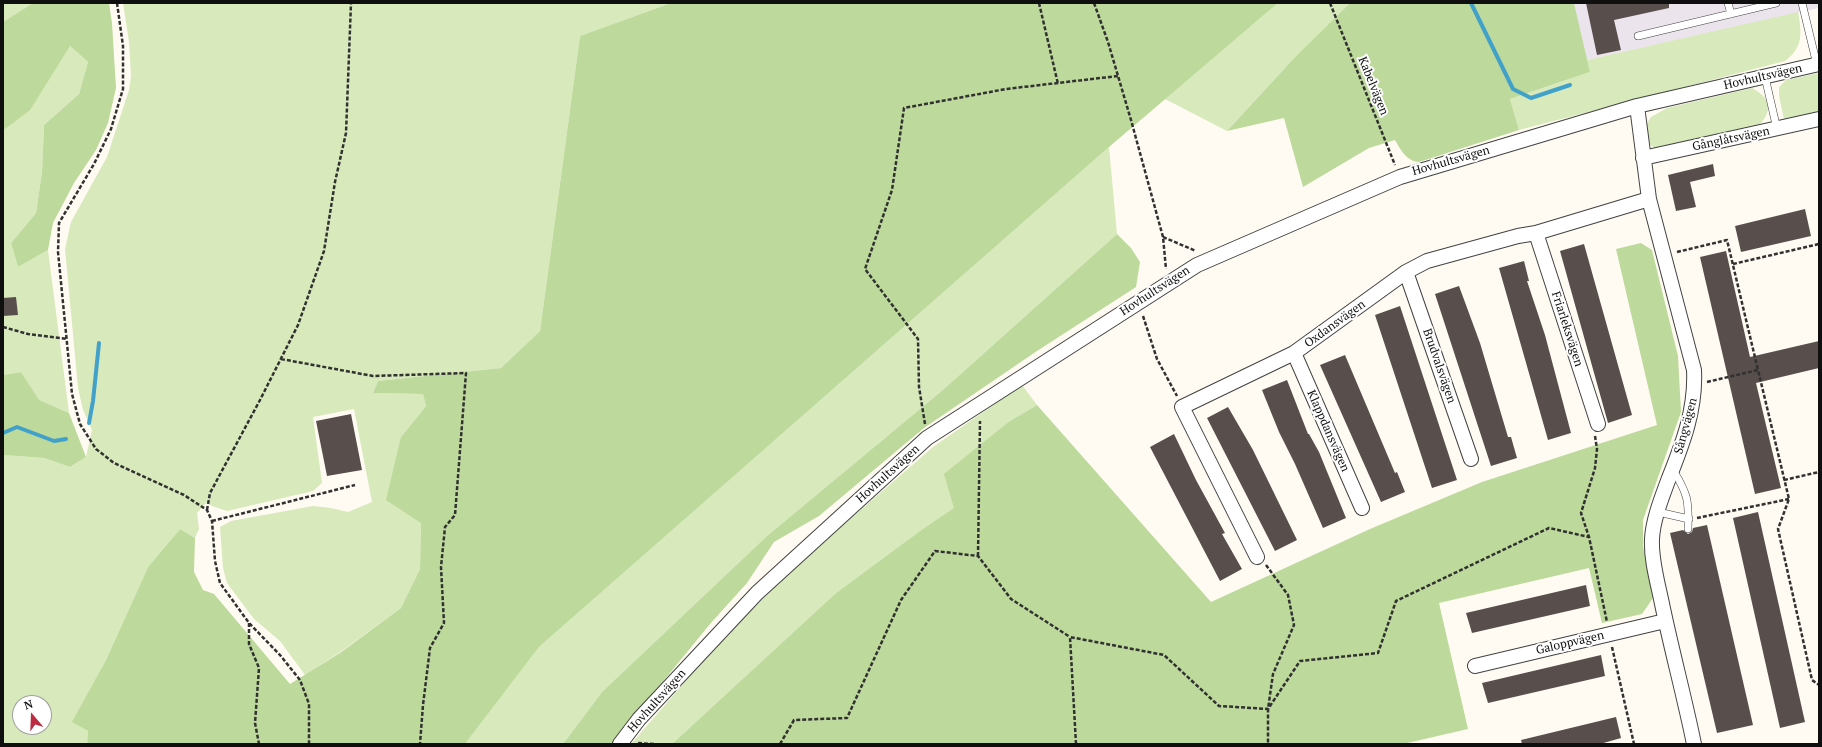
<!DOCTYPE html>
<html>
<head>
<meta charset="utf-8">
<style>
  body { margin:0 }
  #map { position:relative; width:1822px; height:747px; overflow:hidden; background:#fffbf2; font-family:"PT Serif",serif }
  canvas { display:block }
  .frame { position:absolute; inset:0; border:4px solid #0f0f0f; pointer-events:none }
  .north { position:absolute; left:12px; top:695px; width:40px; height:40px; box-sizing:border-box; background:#fff; border:1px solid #9f9f9f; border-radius:50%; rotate:341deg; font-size:11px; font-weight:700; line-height:16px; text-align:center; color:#0f0f0f }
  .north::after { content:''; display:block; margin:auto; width:14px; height:18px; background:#bc2b40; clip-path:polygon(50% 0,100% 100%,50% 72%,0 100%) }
</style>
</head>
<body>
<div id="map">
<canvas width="1822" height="747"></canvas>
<div class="frame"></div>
<div class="north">N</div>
</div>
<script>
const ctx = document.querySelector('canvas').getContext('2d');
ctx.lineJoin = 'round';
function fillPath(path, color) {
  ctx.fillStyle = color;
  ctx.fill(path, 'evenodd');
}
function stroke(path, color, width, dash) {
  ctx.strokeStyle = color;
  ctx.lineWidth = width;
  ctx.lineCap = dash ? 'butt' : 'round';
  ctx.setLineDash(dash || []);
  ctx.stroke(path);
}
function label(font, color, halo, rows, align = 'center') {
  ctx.font = font + ' "PT Serif",serif';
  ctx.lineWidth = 4;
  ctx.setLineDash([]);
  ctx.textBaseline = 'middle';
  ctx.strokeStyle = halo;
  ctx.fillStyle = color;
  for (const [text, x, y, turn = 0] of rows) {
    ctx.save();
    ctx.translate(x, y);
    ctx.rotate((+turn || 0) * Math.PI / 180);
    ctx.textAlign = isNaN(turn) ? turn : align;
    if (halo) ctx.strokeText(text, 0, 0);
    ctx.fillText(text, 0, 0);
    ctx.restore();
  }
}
fillPath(new Path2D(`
  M1574,3h245v5l-232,52z`), '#ebe4ed');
fillPath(new Path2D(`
  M3,3h30l-30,19z
  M123,3h548l-91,33 -40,295 -39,37 -123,13 -5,12 50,1 3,12 -25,31 20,86 -1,46 -19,39 -62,45 -34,22 -25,-34 -26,-22 -27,-36 -4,-15 -3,-41 11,-6 82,-15 18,2 17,4 24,-10 -18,-93 -41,8 9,66 -9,8 -86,20 -15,-5 -5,-4 -10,11 2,16 -4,9 -15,-9 -32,38 -42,93 -33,62 15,9 -1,13h-84v-289l41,3 26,9 16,-10 6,-27 -9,-20 -5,-22 -13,-139 6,-27 36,-65 22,-67 2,-14 -2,-34zM20,703h24v24h-24z
  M1278,3h72l-54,53 -69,75 -62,-32z
  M1798,12c4,21 5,36 -13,49l-266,69 -9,-31 80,-27 -3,-12z
  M70,46l18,16 -9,32 -35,31 -2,47 -6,41 -25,30 7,24 30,-17 21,163 -31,-13 -17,-28 -18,3v-246h2z
  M1819,73v39l-35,7 -5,-23v-9l7,-7z
  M1752,88c17,9 22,21 8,36l-104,25 -8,-6 -2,-18 5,-8 16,-9z
  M1109,147l8,87 -173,155 -177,147 -165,156 -39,52h-98l74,-97z
  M1022,385l15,20 -27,16 -55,87 -35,23 -84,62 -164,151h-41l85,-98 73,-74 144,-125z`), '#d8e9bc');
fillPath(new Path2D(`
  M33,3h76l3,20 4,65 -8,35 -12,27 -22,33 -21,40 -5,27 -30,17 -7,-24 25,-30 6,-41 2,-47 35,-31 9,-32 -18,-16 -40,64 -25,19h-2v-107z
  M671,3h607l-169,144 -570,500 -74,97h-378l1,-13 -16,-9 34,-62 42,-93 32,-38 15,9 -1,34 9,18 11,4 76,90 50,-31 61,-45 19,-39 1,-46 -35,-23 15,-63 25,-31 -3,-12 -50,-1 5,-12 123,-13 39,-37 40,-295z
  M1350,3h224l16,69 -80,27 9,31 -100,32c-13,-1 -18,-12 -24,-22l-26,8 -66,39 -19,-69 -57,13 69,-75z
  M1117,234l14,14 9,14 -4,25 -99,64 -113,77 -105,88 -45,26 -27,41 -37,41 -98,120h-49l39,-52 165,-156 177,-147z
  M1641,243l11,7 26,106 3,56 -38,108v26l10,52 -11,16 -40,9 -13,-55 -150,35 29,126 -65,15h-731l164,-151 84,-62 34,-23 -10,-34 66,-53 27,-16 174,197 159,-73 112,-47 175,-57 -41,-176z
  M21,372l18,28 30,13 17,44 -16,10 -26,-9 -41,-3v-80z`), '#bdd99b');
stroke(new Path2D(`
  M1471,3l42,86 18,9 39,-13
  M89,423l4,-22 6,-58
  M3,433l14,-6 37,14 12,-2`), '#41a1c9', 4);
fillPath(new Path2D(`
  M1586,3h83v5l-55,12 7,30 -24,5z
  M1713,164l2,12 -25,6 6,25 -20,4 -8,-36z
  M1805,209l6,27 -70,16 -6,-26z
  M1584,244l48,171 -24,8 -48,-172z
  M1726,251l24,106 69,-16v27l-63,15 25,105 -26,6 -55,-237z
  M1524,261l5,20h-2l18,54 26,98 -23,7 -49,-172z
  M1459,286l21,57 28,94h3l6,21 -26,8 -56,-172z
  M16,297l2,18 -15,1v-18z
  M1400,306l57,174 -25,8 -57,-173z
  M1345,355l50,118 2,-1 8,20 -24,10 -61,-137z
  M1287,380l21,54h1l10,18 27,66 -23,10 -28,-64 -16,-32 -17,-42z
  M1228,407l25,43 44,90 -22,11 -68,-133z
  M351,414l11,56 -35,6 -11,-55z
  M1174,434l22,46 29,53 -3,1 20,35 -22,12 -70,-134z
  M1758,512l47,210 -25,6 -47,-210z
  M1707,525l46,200 -36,8 -47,-200 13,-3 5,4 4,-2 1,-4z
  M1586,585l4,21 -118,27 -6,-20z
  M1601,655l4,21 -117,27 -6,-20z
  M1616,717l5,21 -21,6h-78l-1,-4z`), '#584f4c');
const service = new Path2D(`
  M1728,3l3,11
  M1802,3l15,62
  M1638,36l138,-33
  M1765,77l12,52
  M1673,470c15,24 16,31 15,59
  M1658,512l31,7`);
const minor = new Path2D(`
  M1637,106l12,93 45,171c2,39 -11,73 -25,108 -7,19 -16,41 -17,61 -1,20 5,41 9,60 10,49 23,96 33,145
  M1643,158l176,-39
  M1536,233l62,191
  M1406,272l65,187
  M1294,353l68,155
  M1257,557l-75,-150 112,-54 112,-81 21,-11 91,-25 18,-3 113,-34
  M1475,666l190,-45
  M620,744l19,-25 118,-126 170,-155 270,-173 203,-88 237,-71 182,-42`);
stroke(service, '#424242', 8);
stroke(minor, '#424242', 16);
stroke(new Path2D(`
  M117,3l6,43v43l-12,40 -17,35 -35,59 -1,29 14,142 8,30 16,25 18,14 70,32 23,15 5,11 3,40 5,22 29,40 31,32 20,25 9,24v40
  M1039,3l19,81
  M1094,3l14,39 23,78 32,117 3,32
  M1330,3l65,162
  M1163,237l33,14
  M1677,252l50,-12 31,130
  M1733,264l86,-20
  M1143,316l14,43 20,37
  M3,327l25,7 39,5
  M281,359l92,17 93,-3 -11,142 -10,12 -4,40 3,56 -14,25 -7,57 -3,39
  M1707,382l51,-12 31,129 -11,30 34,151 7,5
  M925,424l-6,-37 -1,-48 -53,-70 27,-79 12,-82 102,-19 112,-13
  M1595,436l2,13 -2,19 -14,45 8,24 18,85
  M1784,480l35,-8
  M207,510l3,-17 50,-93 38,-75 26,-74 11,-69 11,-49 5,-130
  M1697,518l92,-19
  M212,521l143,-36
  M978,556l2,-135
  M1266,565l22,30 6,30 -21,49 -5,35v35
  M249,623v21l10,24 -4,55 4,21
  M1612,647l22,97
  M638,743l16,1
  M780,744l14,-24 53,-2 54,-118 34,-49 43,5 33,43 59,38
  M1076,744l-6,-107 94,18 55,51 49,3 32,-48 78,-8 18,-52 153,-73 40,9`), '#313131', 2.5, [4, 2]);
stroke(service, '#fff', 7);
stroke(minor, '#fff', 14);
label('12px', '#0f0f0f', '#fff', [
  ["Hovhultsvägen",1763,77,-13],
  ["Kabelvägen",1373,86,68],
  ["Gånglåtsvägen",1731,139,-12],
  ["Hovhultsvägen",1451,161,-16],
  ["Hovhultsvägen",1155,291,-33],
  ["Oxdansvägen",1335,324,-36],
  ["Friarleksvägen",1567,329,72],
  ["Brudvalsvägen",1439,366,71],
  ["Sångvägen",1686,426,-75],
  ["Klappdansvägen",1328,431,66],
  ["Hovhultsvägen",888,474,-42],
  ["Galoppvägen",1570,643,-13],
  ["Hovhultsvägen",657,701,-48]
]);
</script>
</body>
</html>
